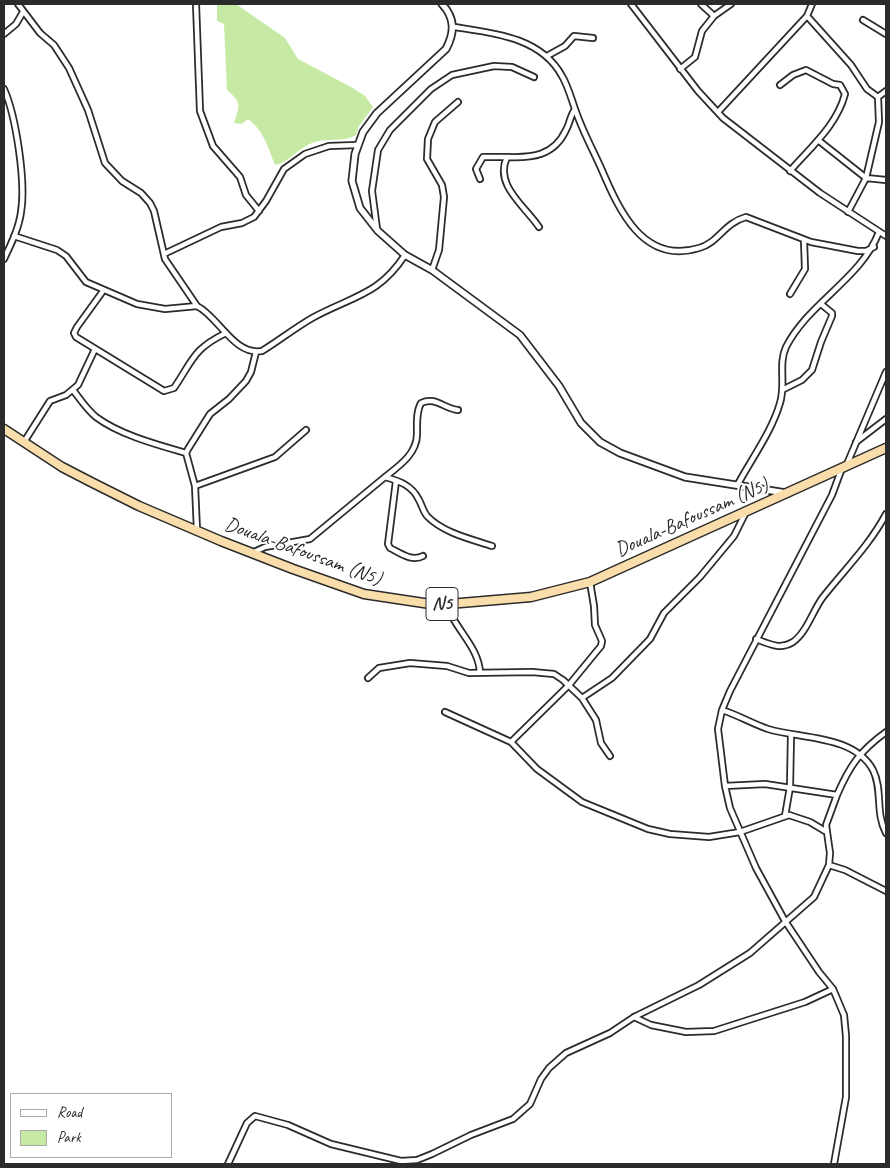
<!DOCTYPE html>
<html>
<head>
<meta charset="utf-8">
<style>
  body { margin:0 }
  #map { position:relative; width:890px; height:1168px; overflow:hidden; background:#fff; font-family:Caveat,sans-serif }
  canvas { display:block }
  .frame { position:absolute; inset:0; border:5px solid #2b2b2b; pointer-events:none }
  .legend { position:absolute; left:10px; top:1093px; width:162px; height:65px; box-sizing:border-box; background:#fff; border:1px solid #aaa; margin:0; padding:6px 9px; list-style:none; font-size:15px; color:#2b2b2b }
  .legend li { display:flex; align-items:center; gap:10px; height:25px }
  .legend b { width:25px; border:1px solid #aaa }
</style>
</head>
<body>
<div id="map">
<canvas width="890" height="1168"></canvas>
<div class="frame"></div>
<ul class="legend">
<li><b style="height:6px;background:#fff"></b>Road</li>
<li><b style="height:14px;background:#c6eaa3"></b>Park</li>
</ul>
</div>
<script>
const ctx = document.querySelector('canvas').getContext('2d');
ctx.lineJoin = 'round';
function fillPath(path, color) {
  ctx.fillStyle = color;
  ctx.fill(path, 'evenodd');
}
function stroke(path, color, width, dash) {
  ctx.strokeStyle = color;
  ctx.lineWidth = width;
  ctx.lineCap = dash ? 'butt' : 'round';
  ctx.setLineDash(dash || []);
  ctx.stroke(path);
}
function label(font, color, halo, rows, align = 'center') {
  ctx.font = font + ' Caveat,sans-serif';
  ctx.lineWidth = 4;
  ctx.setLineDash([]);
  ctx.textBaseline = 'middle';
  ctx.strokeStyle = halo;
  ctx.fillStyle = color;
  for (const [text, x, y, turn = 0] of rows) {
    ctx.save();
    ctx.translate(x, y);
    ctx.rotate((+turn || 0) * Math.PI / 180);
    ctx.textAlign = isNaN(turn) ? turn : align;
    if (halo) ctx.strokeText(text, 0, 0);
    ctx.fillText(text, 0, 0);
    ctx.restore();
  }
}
fillPath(new Path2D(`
  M217,4h19l49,34 13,21 53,28 14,9 8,11 -14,19 -3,9c-13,8 -29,2 -44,8 -14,5 -22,19 -37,22 -7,-18 -11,-34 -27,-46l-6,5 -8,-1c6,-18 8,-20 -7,-33l-3,-66 -7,-3z`), '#c6eaa3');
const minor = new Path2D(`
  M18,4l22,29 14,12 15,23 19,42 17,53 17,18 19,12 9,10 4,8 11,48 32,47
  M196,4l4,107 13,35 27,31 6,18 13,16
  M631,4l67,87 25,27 97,75 66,43
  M701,4l13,12
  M807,16l44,49 16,24 11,8 1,25 -13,56 -18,34
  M863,20l23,14
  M454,27c39,6 87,10 108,49 6,10 9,22 13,33 -5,7 -5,14 -9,21 -12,26 -34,28 -59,27 -13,28 17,48 32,70
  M4,34l12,-10 7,-12
  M547,56l18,-10 9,-10 19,2
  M680,69l15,-12 7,-26 12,-15 17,-12
  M780,85l13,-10 13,-5 27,14 7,1 5,9c-8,31 -34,53 -55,77
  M4,89c12,27 22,93 17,123 -2,16 -10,32 -17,47
  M878,97l8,-6
  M575,109c7,21 17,39 26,59 18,42 42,97 98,80 19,-5 25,-25 47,-31l65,25 47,9h8l8,-4
  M718,112l89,-96 5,-12
  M818,140l48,38 20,2
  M480,179l-4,-10 7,-12h24
  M377,229l-5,-38 6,-41 12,-20 41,-41 21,-14 42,-9 18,1 22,10
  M14,236l43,14 9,6 20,26 51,22 28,5 32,-3c22,11 37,50 65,45 18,-11 34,-24 52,-34 39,-21 65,-22 91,-62
  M164,254l57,-27 21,-4 12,-6 12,-16 18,-32 21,-15 24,-8 28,-1
  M432,270l7,-20 5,-53 -2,-12 -15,-26 1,-20 7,-17 23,-20
  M103,291l-26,36 -3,6 2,4 88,54 10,-3c19,-28 19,-39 52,-55
  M790,294l15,-25 -1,-29
  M784,389l18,-9 10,-10 9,-28 11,-26v-3l-11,-9
  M73,390c7,9 14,20 23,27 24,18 62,28 90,36
  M24,442l26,-41 16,-6 12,-10 17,-36
  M856,442l30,-23
  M847,464l39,-92
  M385,477c14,-11 32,-23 32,-43 0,-10 -1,-22 4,-31 15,-7 23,6 37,7
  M396,481l-8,63 2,4c10,5 22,14 33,8
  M738,484c14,-26 34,-53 42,-81 6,-19 -2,-39 6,-56 23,-45 75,-68 93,-115
  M195,486l80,-29 31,-27
  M197,530l-2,-44 -9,-33 2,-4 22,-35 19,-15 17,-18 5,-9 5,-20
  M252,553l13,-6 45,-8 75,-62c14,4 27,8 34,23 3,5 4,12 9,17 16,16 43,22 64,29
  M448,604c3,22 31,41 32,69
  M756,639c13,5 24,11 37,3 14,-10 20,-32 30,-45 22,-28 46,-51 63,-83
  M368,678l11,-10 31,-5 37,3 22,7 63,-1 22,2 9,6 19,18 14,22 5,23 9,13
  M582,698l30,-20 38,-39 14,-26 36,-36 34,-41 13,-26
  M722,710c16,5 31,14 46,19 33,10 86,6 105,41 10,20 2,43 13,63
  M445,712l66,30 26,27 45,33 66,27 22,5 39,3 31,-5 49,-17 21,7 15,9
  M511,742l58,-57 32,-39 1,-5 -7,-16 -1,-19 -4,-24
  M725,786l40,-2 72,11c13,-30 23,-44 49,-63
  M785,816l5,-29 1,-53
  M829,865l16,5 41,21
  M634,1017l17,8 35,7 28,-1 91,-29 28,-13
  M228,1164l19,-41 8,-7 33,9 43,19 70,17 16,-1 15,-6 39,-19 42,-16 17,-15 11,-25 8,-11 17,-15 44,-20 24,-16 65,-32 51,-32 64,-56 15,-32 1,-12 -4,-28 11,-30
  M834,1164l12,-67v-61l-2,-21 -11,-26 -14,-17 -34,-51 -29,-53 -26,-60 -5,-22 -7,-57 4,-19 8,-19 102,-196 10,-27`);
const tertiary = new Path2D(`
  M442,4c13,14 13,28 4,45l-69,64 -14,19 -8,22 -3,27 8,27 18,23 27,24 27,15 88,65 39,51 22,37 19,19 20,11 65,24 101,16`);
const trunk = new Path2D(`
  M4,429l58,38 29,15 48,24 82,35 72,28 71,25 73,11 94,-8 59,-15 296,-134`);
stroke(minor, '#2b2b2b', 8);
stroke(tertiary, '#2b2b2b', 9);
stroke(trunk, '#2b2b2b', 11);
stroke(minor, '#fff', 4.5);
stroke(tertiary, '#fff', 5.5);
stroke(trunk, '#f9ddab', 8);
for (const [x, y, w] of [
  [442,604,32]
]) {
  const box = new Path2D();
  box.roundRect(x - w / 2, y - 16.5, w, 33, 4);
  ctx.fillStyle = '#fff';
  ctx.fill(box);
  stroke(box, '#2b2b2b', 1);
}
label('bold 19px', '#2b2b2b', null, [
  ["N5",442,604]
]);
label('20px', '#2b2b2b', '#fff', [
  ["Douala-Bafoussam (N5)",692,518,-24],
  ["Douala-Bafoussam (N5)",303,552,20]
]);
</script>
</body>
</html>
